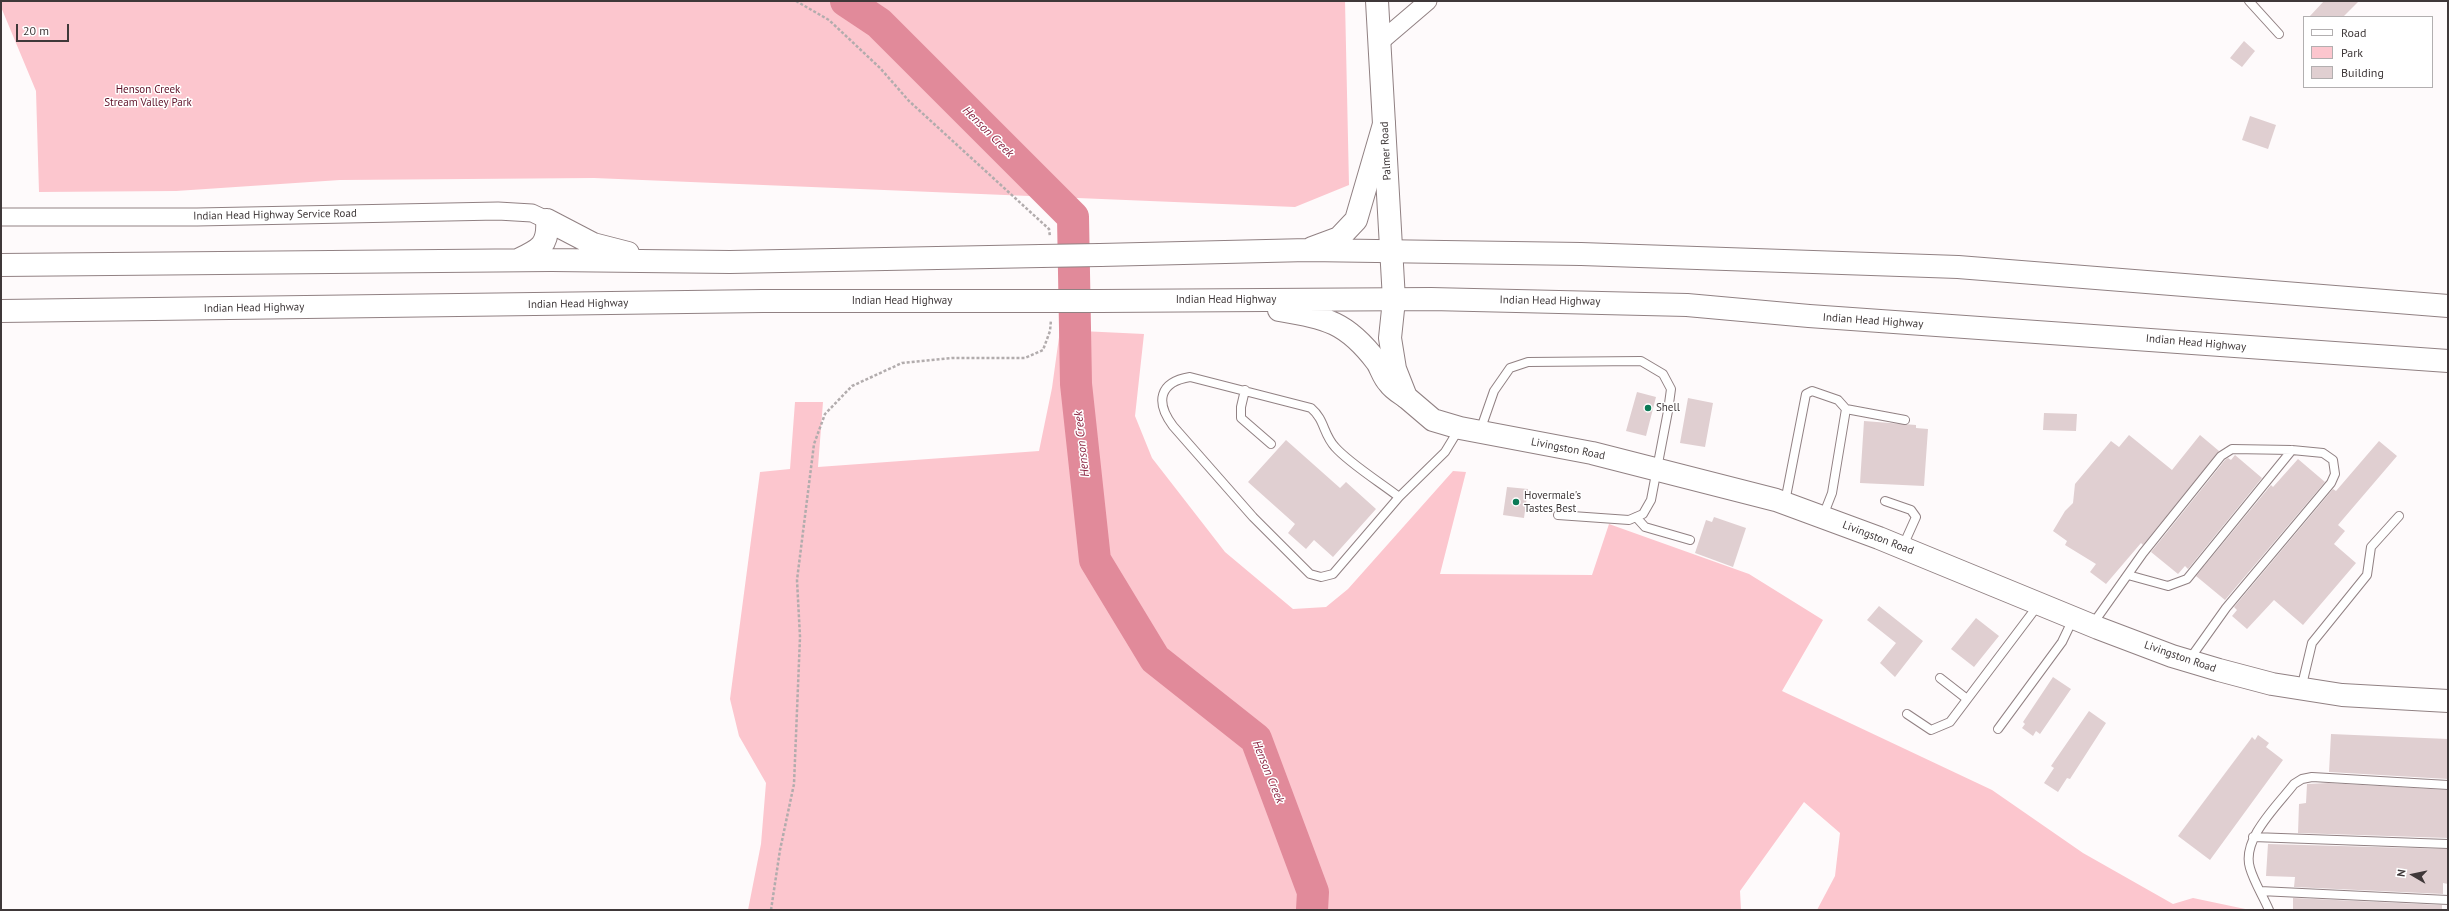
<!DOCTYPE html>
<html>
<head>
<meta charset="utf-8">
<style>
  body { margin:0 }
  #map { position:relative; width:2449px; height:911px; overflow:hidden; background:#fefafb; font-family:"PT Sans",sans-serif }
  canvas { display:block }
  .frame { position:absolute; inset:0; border:2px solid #3f3839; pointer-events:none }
  .legend { position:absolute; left:2303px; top:16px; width:130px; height:72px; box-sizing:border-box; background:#fff; border:1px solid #b2afb0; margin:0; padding:5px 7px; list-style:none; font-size:12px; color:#3f3839 }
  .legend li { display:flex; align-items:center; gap:8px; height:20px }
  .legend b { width:20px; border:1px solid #b2afb0 }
  .north { position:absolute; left:2393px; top:855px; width:40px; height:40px; -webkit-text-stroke:3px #fff; paint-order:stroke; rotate:279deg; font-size:11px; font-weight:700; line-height:16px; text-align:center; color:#3f3839 }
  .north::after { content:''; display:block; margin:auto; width:14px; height:18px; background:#3f3839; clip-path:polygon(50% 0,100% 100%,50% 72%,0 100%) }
  .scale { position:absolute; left:16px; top:24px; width:53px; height:18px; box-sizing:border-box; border:2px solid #3f3839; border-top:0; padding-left:5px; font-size:12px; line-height:14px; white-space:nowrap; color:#3f3839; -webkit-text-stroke:3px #fff; paint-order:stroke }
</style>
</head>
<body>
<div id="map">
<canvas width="2449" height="911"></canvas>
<div class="frame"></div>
<ul class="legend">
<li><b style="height:5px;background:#fff"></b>Road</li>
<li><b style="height:11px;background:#fcc6ce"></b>Park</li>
<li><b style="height:11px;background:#e0cfd1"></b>Building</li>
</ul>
<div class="north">N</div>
<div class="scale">20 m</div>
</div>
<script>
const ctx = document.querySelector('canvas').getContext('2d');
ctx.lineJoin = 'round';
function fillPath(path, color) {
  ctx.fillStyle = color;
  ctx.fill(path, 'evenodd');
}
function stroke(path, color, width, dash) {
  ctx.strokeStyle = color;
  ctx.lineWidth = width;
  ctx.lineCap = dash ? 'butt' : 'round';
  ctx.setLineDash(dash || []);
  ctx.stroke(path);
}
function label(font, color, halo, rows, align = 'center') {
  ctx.font = font + ' "PT Sans",sans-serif';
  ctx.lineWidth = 3;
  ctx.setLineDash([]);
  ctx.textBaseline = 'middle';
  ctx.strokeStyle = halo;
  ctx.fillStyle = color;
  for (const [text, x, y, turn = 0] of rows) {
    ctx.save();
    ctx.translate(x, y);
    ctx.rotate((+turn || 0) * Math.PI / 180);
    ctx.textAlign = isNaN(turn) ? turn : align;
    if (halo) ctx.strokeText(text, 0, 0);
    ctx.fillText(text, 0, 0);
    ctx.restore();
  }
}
fillPath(new Path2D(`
  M1,1h1344l4,184 -54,22 -701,-29 -254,2 -164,11 -137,1 -3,-101 -35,-84z
  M1060,330l84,4 -9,82 17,42 73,94 68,57 33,-2 22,-18 105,-118 13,1 -26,102 152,1 17,-51 140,50 74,46 -41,71 210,99 91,63 90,51 20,-6 57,12h-433l18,-34 5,-43 -36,-31 -64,89 1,19h-993l13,-66 5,-61 -27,-47 -9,-37 30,-227 30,-3 5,-67h28l-5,65 221,-16 13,-63z`), '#fcc6ce');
stroke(new Path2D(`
  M846,1l33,22 194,194 3,167 19,176 60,99 101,80 57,153 -1,18`), '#e18a9a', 32);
fillPath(new Path2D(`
  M2324,1h35l-16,16h-34z
  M2244,41l11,10 -13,16 -12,-9z
  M2250,116l26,9 -8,24 -26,-9z
  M1637,392l19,5 -10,39 -20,-5z
  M1688,398l25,5 -8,44 -25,-4z
  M2044,413l33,1 -1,17 -33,-1z
  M1864,421l52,4v3l12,1 -4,57 -64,-3z
  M2129,435l43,35 28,-35 19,16 -76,94 -2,-2 -35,41 -16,-12 6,-8 -31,-19 2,-4 -14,-10 12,-20 8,-8 2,-19 36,-43 8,6z
  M1286,440l54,48 6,-6 30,27 -43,48 -19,-17 -8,9 -18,-16 7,-9 -47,-42z
  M2379,441l18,15 -59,69 7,6 -11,13 22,19 -53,62 -29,-25 -27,29 -15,-13 5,-6 -3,-3 99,-118 3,2z
  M2235,455l27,23 -74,91 -3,-3 -7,8 -27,-22 74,-92 3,-2 3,2z
  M2298,459l27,23 -100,118 -29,-24 75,-91 2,2z
  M1507,487l21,2 -4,29 -21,-3z
  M1714,517l32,11 -13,39 -38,-14 11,-33 6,2z
  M1879,606l44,35 -28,36 -15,-14 16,-20 -29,-23z
  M1976,618l23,18 -25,31 -23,-18z
  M2053,677l18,12 -31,45 -4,-3 -3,5 -11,-8 3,-4 -2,-2z
  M2089,711l17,12 -36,56 -3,-1 -9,14 -14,-9 10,-15 -3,-2z
  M2331,734l117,5v40l-119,-7z
  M2258,735l11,8 -3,4 17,13 -73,100 -32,-24 72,-96 2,-3 3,3z
  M2328,783l120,7v48l-150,-5 1,-29 7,-1 1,-19z
  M2268,844l180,5v35l-5,-1v11l-149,-7 1,-10 -29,-1z
  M2293,898l149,7v5h-149z`), '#e0cfd1');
const service = new Path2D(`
  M2249,1l30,33
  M1245,390l-4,17v11l30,26
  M1846,409l59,11
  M1480,431l14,-40 16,-23 18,-6 113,-1 22,13 8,15 -3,22 -17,89 -8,14 -14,6 -71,-5
  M1399,497c-18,-14 -50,-34 -64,-50 -12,-13 -10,-27 -24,-39l-121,-31c-31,5 -35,25 -17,49l80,91 57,57 11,3 12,-3 66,-77 46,-45 14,-23
  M1885,501l26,9 5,7 -13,29
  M1785,502l21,-108 6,-3 26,9 8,9 -14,84 -9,23
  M1636,517l9,10 45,13
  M2128,575l40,11 19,-7 105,-129
  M2092,625l51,-72 78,-97 11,-7 60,1 31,3 10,7 2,14 -4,9 -105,125 -37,52
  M1940,678l27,21
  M2301,689l11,-46 55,-68 4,-28 28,-31
  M1907,714l24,16 19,-8 89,-118
  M1998,729l64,-87 11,-23
  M2253,837l195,7
  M2260,891l188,9
  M2269,910c-6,-14 -15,-28 -19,-42 -9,-29 28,-63 44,-84l8,-5 10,-2 136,8`);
const minor = new Path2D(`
  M1380,42l48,-41
  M1,217h196l301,-6 34,2 15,7`);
const secondary = new Path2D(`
  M1394,300l-4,38 5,31 11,28 27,23 27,8 132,25 184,47 103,38 219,90 74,28 47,14 53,14 70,11 106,6`);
const primary = new Path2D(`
  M1377,1l17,299`);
const trunk = new Path2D(`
  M547,220l46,24 35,9
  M1312,248l27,-10 17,-18 28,-96
  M1100,255l208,-5 273,4 377,13 490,39
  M518,260c21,-10 31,-14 29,-40
  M1,265l550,-5 179,2 311,-6
  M1099,301l332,-2 256,6 122,11 639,45
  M1279,310c47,8 67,11 98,52 4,6 6,15 12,21 4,6 11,10 17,14
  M1,311l762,-10h277`);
stroke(service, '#918183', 10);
stroke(minor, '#918183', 19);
stroke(secondary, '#918183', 24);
stroke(primary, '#918183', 24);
stroke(trunk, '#918183', 24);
stroke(new Path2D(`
  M796,1l33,19 51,48 29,33 140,128 1,8
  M771,910l9,-60 14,-66 6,-147 -3,-57 17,-136 11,-30 27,-28 50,-23 50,-5h73l18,-8 7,-19 1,-11`), '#b2acad', 2.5, [3, 2]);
stroke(service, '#fff', 8);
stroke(minor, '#fff', 17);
stroke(secondary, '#fff', 22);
stroke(primary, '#fff', 22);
stroke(trunk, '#fff', 22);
const trunkBridge = new Path2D(`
  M1041,256l59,-1
  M1040,301h59`);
stroke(trunkBridge, '#918183', 24, []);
stroke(trunkBridge, '#fff', 22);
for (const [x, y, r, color] of [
  [1648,408,4,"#0a7a56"],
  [1516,502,4,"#0a7a56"]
]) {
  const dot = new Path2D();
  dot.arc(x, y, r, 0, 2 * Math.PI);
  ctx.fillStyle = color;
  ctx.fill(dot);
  stroke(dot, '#fff', 1.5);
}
label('11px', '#5e1128', '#fff', [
  ["Henson Creek",148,90],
  ["Stream Valley Park",148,103]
]);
label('11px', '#3f3839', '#fff', [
  ["Palmer Road",1386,151,-93],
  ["Indian Head Highway Service Road",275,215,-1],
  ["Indian Head Highway",1226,300],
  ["Indian Head Highway",902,301],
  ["Indian Head Highway",1550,301,1],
  ["Indian Head Highway",578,304,-1],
  ["Indian Head Highway",254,308,-1],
  ["Indian Head Highway",1873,321,4],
  ["Indian Head Highway",2196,343,5],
  ["Livingston Road",1568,449,11],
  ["Livingston Road",1878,538,21],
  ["Livingston Road",2180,657,19]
]);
label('11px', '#3f3839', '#fff', [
  ["Shell",1656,408],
  ["Hovermale's",1524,496],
  ["Tastes Best",1524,509]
], 'left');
label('italic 12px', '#8b2542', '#fff', [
  ["Henson Creek",988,132,45],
  ["Henson Creek",1082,444,-96],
  ["Henson Creek",1268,772,68]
]);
</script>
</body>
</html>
